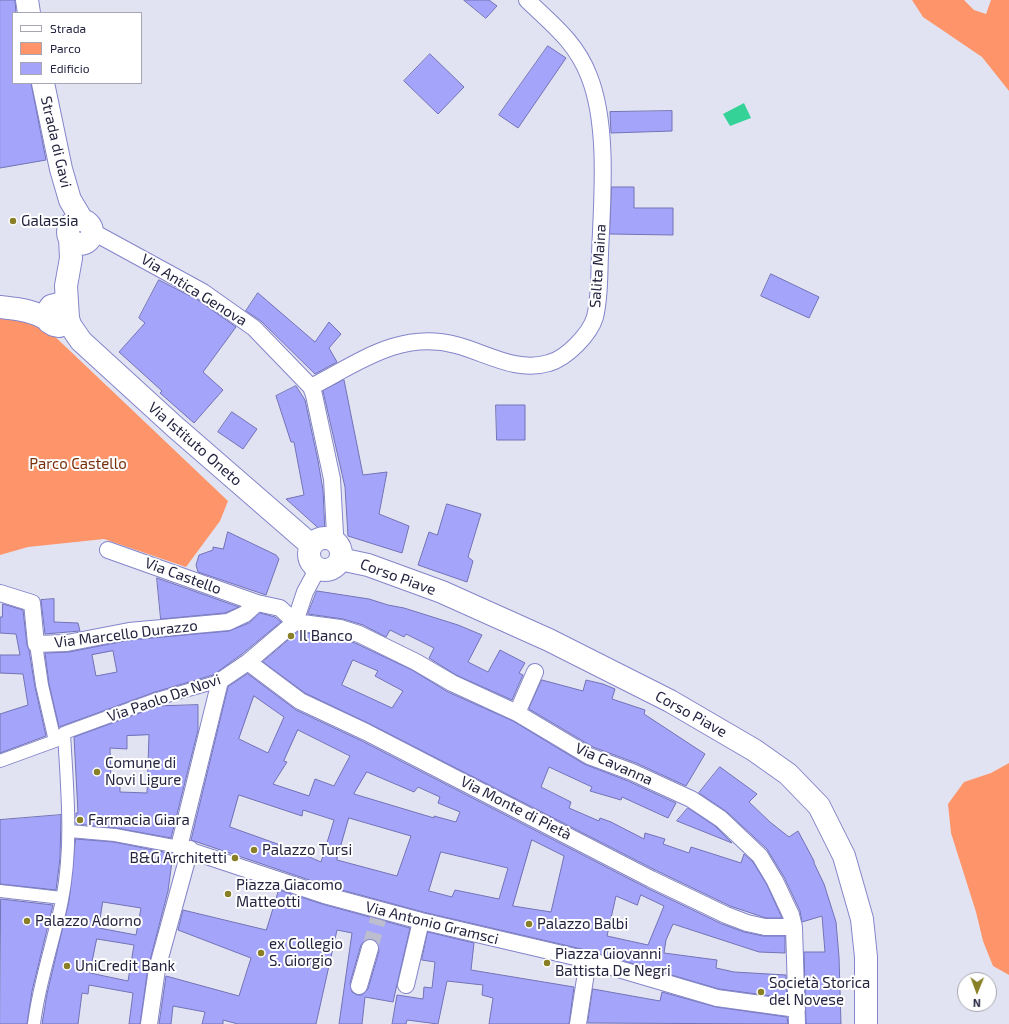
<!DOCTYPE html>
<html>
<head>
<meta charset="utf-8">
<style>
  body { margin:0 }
  #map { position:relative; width:1009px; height:1024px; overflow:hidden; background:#e2e3f2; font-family:"Exo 2",sans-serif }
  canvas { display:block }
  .legend { position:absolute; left:12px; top:12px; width:130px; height:72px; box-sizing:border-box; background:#fff; border:1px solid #a7a7b3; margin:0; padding:5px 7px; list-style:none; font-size:12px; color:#242440 }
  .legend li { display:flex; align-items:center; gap:8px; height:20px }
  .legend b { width:20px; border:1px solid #a7a7b3 }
  .north { position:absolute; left:957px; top:972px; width:40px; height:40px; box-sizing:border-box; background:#fff; border:1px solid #a7a7b3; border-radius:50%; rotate:181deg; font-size:11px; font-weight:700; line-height:16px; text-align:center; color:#242440 }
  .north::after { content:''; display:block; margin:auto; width:14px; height:18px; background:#897f26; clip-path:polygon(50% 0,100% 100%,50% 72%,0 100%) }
</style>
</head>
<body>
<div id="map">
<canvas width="1009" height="1024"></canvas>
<ul class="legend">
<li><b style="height:5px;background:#fff"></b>Strada</li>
<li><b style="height:11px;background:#fe956a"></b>Parco</li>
<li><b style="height:11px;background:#a4a5fa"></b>Edificio</li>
</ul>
<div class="north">N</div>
</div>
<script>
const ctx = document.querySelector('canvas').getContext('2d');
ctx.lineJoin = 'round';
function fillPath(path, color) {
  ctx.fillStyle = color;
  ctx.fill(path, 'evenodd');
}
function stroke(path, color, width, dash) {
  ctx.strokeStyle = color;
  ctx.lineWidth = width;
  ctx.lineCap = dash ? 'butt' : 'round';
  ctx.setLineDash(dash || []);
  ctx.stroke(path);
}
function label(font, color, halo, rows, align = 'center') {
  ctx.font = font + ' "Exo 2",sans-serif';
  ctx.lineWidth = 4;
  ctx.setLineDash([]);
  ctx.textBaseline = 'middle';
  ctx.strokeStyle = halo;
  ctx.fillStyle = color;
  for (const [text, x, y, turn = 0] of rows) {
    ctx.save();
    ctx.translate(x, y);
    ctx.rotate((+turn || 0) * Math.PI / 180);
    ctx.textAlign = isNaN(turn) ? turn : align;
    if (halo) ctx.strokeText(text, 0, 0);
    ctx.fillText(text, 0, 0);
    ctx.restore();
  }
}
fillPath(new Path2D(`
  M912,0h52l10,10 12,4 5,-14h18v91l-27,-34 -59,-40z
  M0,318l24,3 23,8 181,172 -8,20 -34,46 -82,-28 -76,8 -28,8z
  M1009,763v212l-16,-9 -10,-25 -7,-29 -25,-79 -3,-29 16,-22 27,-9z`), '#fe956a');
fillPath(new Path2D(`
  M744,103l7,15 -21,8 -7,-12z`), '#35d298');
const building = new Path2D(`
  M0,0h15l1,13h-3v70h18l15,77 -46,8z
  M464,0h25l8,6 -11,12z
  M548,46l18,12 -48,70 -19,-13z
  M430,54l34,33 -26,27 -34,-33z
  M672,111v20l-61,2 -1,-21z
  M612,187h22v21h39v27l-63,-1z
  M771,274l48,23 -10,21 -48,-22z
  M159,280l39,20 38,27 -33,45 20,18 -29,33 -34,-30 2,-2 -43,-39 26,-29 -6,-5z
  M258,293l57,49 14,-20 12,12 -12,14 8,14 -22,12 -54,-53 -15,-10z
  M344,380l19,95 24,-3 -8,42 30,12 -7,27 -54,-17 -3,-49 -22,-96z
  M296,386l9,14 13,61 5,29 2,44 -39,-35 18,-4 -10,-53h-3l-15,-46z
  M496,405h29v35h-28z
  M232,412l25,17 -14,20 -25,-17z
  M447,504l34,10 -13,43 5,4 -6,21 -49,-17 11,-33 8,3z
  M228,532l48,23 3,4 -13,36 -68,-23 -2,-7 3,-10 14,-5v-3l10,2z
  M157,578l82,29 -14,6 -64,6z
  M317,591l52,8 19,6 16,3 54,17 24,10 -14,27 20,10 12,-22 25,13 -6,10 4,2 -11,25 -56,-25 -27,-17 5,-10 -28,-14 -2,3 -14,-7 -4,7 -23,-12 -20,-6 -35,-5z
  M54,599v23l24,1 2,8 -35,3 -4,-34z
  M3,604l20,6 4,35 2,5 6,37 11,49 -46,17v-39l28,-9 -5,-31 -23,-1v-18h20l-4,-21 -16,-1v-16h2z
  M260,613l15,4 6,5 -39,32 -29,21 -58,17 -96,35 -10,-43 -4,-31 24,-1 61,-12 99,-9 20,-8zM113,651l4,21 -21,4 -4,-21z
  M298,632l40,5 17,6 57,27 36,22 65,29 71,43 44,17 48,22 -8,15 -46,-21 -1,3 -31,-9 2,-4 -43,-20 -8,20 30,15 -2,6 30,13 1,-3 11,4 33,17 1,-6 20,6 -2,5 26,9 2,-6 50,16 3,-9 9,8 14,23 15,33h-16l-36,-12 -75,-36 -285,-146 -65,-31 -42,-31zM353,660l25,11 -3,5 28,15 -11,17 -50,-23z
  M248,674l48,36 66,31 285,147 75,36 22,8 19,4h22v17l-26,-1 -86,-28 -7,16 -2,13 53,7 -1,8 18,4 52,3 1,23 -68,-9 -129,-38 -167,-39 -96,-26 -136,-46 37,-153zM254,696l30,21 -16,36 -29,-14zM298,730l52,26 -16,30 -19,-7 -6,17 -36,-12 14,-22 -3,-1zM367,772l47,20 4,-5 22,10 -2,6 22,9 -4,10 -22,-6v2l-80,-24zM239,795l63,21 1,-6 31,10 -13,42 -35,-15 -56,-20zM349,818l62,18 -14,40 -60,-16zM532,840l32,16 -13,56 -38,-6zM441,852l67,16 -9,31 -44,-9 -3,7 -23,-6zM641,895l23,11 -16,39 -41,-9 9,-40 21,9z
  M542,680l41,11 3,-11 17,4 12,5 -3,10 33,11 -1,4 61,40 -19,32 -50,-23 -43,-16 -64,-38z
  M198,705v25l-27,108 -55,-10 -40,-4v-11h2l-4,-76 85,-31zM149,735l-2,58 -27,-1v-16l-9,1 -1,-29 17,1v-13z
  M720,767l37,27 -8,8 21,20 19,15 9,-6 16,30v2l10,21 12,38 3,35 2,67h-35l-2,-72h21l-3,-36 -20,6 -2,-11 -16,-34 -17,-28 -40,-37 -28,-19z
  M688,808l27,18 17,17 -55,-22z
  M61,815l-1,43 -4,32 -56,-6v-64z
  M76,839l38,3 59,12 -5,37 -20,77 -8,56h-11l4,-31 -44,-8 -1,9 -6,-1 -4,31h-36l5,-30 22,-93zM103,902l38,6 -5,27 -37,-7zM97,939l37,6 -6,36 -38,-8z
  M279,890l43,14 88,24 -17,74 -28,-5 -3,27h-23l13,-91 -15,-3 -21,94h-78l-15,-4v4h-21l3,-12 -32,-6 -2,18h-12l7,-48 73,20 12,-38 -73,-28 5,-20 83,20zM367,939l10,2 2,10 -11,38 -6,6h-5l-5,-3 -2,-9 11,-38z
  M1,899l52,6 -21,86 -5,33h-27z
  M428,932l46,11 -3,27 103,17 -5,37h-80l4,-26 -11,-3 1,-10 -36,-4 -9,43 -31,-4 -1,4h-14l5,-29 26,4 1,-12 8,1 3,-26 -13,-2z
  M593,989l67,12 2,-9 54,15 71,10 1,7 -200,-1z`);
fillPath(building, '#a4a5fa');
stroke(building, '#7272b6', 1);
stroke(new Path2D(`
  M370,948l8,-29`), '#bcbdce', 16, [16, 8]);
const pedestrian = new Path2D(`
  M36,644l6,41 13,56
  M0,761l55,-20 9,-8 93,-34 63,-18
  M69,831l46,4 64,12
  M0,891l62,7
  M34,1024c5,-42 20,-83 28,-124 11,-56 5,-111 2,-167`);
const minor = new Path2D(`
  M93,232l110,60 51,36 57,59 3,8 18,84 3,55 -2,6
  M311,387c47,-24 89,-57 145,-42 31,8 60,28 93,18 18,-5 41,-29 46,-46 5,-20 4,-42 5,-63 2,-53 9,-128 -11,-178 -13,-34 -37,-52 -62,-76
  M108,550l149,53 23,5 15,14 10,-30 13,-24
  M0,593l32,10 4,41 31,-1 62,-12 99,-9 17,-8 12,-11
  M248,662l52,39 66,31 285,147 75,36 21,8 18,4h29
  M517,713l18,-41
  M406,985l15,-64
  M359,986l11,-38
  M797,1009l-80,-11 -129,-38 -167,-39 -97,-26 -145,-48 41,-166 28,-19 47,-40 45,6 19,6 57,28 36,21 65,30 72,43 43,16 59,27 30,20 39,37 15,25 16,34 3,12 3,97
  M149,1024l8,-55 33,-120
  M578,1024l10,-64`);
const secondary = new Path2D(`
  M27,0l2,13
  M43,83l18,86 9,31 12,20
  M68 232a12 12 0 1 1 24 0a12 12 0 1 1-24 0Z
  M0,307c17,2 33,3 48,13
  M66,308l-7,-4 -8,2 -4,6 2,10 5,3 5,1 5,-2 4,-6 -2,-32 5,-28 -1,-20
  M68,318l2,7 11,16 93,85 137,119
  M309 554a16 16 0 1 1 32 0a16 16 0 1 1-32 0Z
  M340,559l28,6 74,27 107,48 121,61 84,49 34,24 31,32 25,50 18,63 4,38v67`);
stroke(pedestrian, '#8485ca', 14);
stroke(minor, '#8485ca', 18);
stroke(secondary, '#8485ca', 24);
stroke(pedestrian, '#fff', 12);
stroke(minor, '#fff', 16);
stroke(secondary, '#fff', 22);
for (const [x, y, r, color] of [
  [13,221,4,"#897f26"],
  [291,636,4,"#897f26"],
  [97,772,4,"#897f26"],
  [80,820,4,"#897f26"],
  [254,850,4,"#897f26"],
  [235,858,4,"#897f26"],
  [228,894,4,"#897f26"],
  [27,921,4,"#897f26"],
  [529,924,4,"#897f26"],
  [261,953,4,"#897f26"],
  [547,963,4,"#897f26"],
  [67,966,4,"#897f26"],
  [761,992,4,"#897f26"]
]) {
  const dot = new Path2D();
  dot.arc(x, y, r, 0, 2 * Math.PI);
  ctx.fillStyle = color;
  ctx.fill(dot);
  stroke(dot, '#fff', 1.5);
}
label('15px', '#242440', '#fff', [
  ["Strada di Gavi",56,142,77],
  ["Salita Maina",598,266,-86],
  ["Via Antica Genova",194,290,32],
  ["Via Istituto Oneto",195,444,41],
  ["Via Castello",183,576,20],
  ["Corso Piave",398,577,20],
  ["Via Marcello Durazzo",126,634,-7],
  ["Via Paolo Da Novi",164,698,-19],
  ["Corso Piave",691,714,29],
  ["Via Cavanna",614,764,24],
  ["Via Monte di Pietà",516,808,27],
  ["Via Antonio Gramsci",432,923,14]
]);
label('15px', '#242440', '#fff', [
  ["Galassia",21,221],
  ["Il Banco",299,636],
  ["Comune di",105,763],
  ["Novi Ligure",105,780],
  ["Farmacia Giara",88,820],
  ["Palazzo Tursi",262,850],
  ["B&G Architetti",227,858,"right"],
  ["Piazza Giacomo",236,885],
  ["Matteotti",236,902],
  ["Palazzo Adorno",35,921],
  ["Palazzo Balbi",537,924],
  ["ex Collegio",269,944],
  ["S. Giorgio",269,961],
  ["Piazza Giovanni",555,954],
  ["Battista De Negri",555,971],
  ["UniCredit Bank",75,966],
  ["Società Storica",769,983],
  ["del Novese",769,1000]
], 'left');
label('15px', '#78300d', '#fff', [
  ["Parco Castello",78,464]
]);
</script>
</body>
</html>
